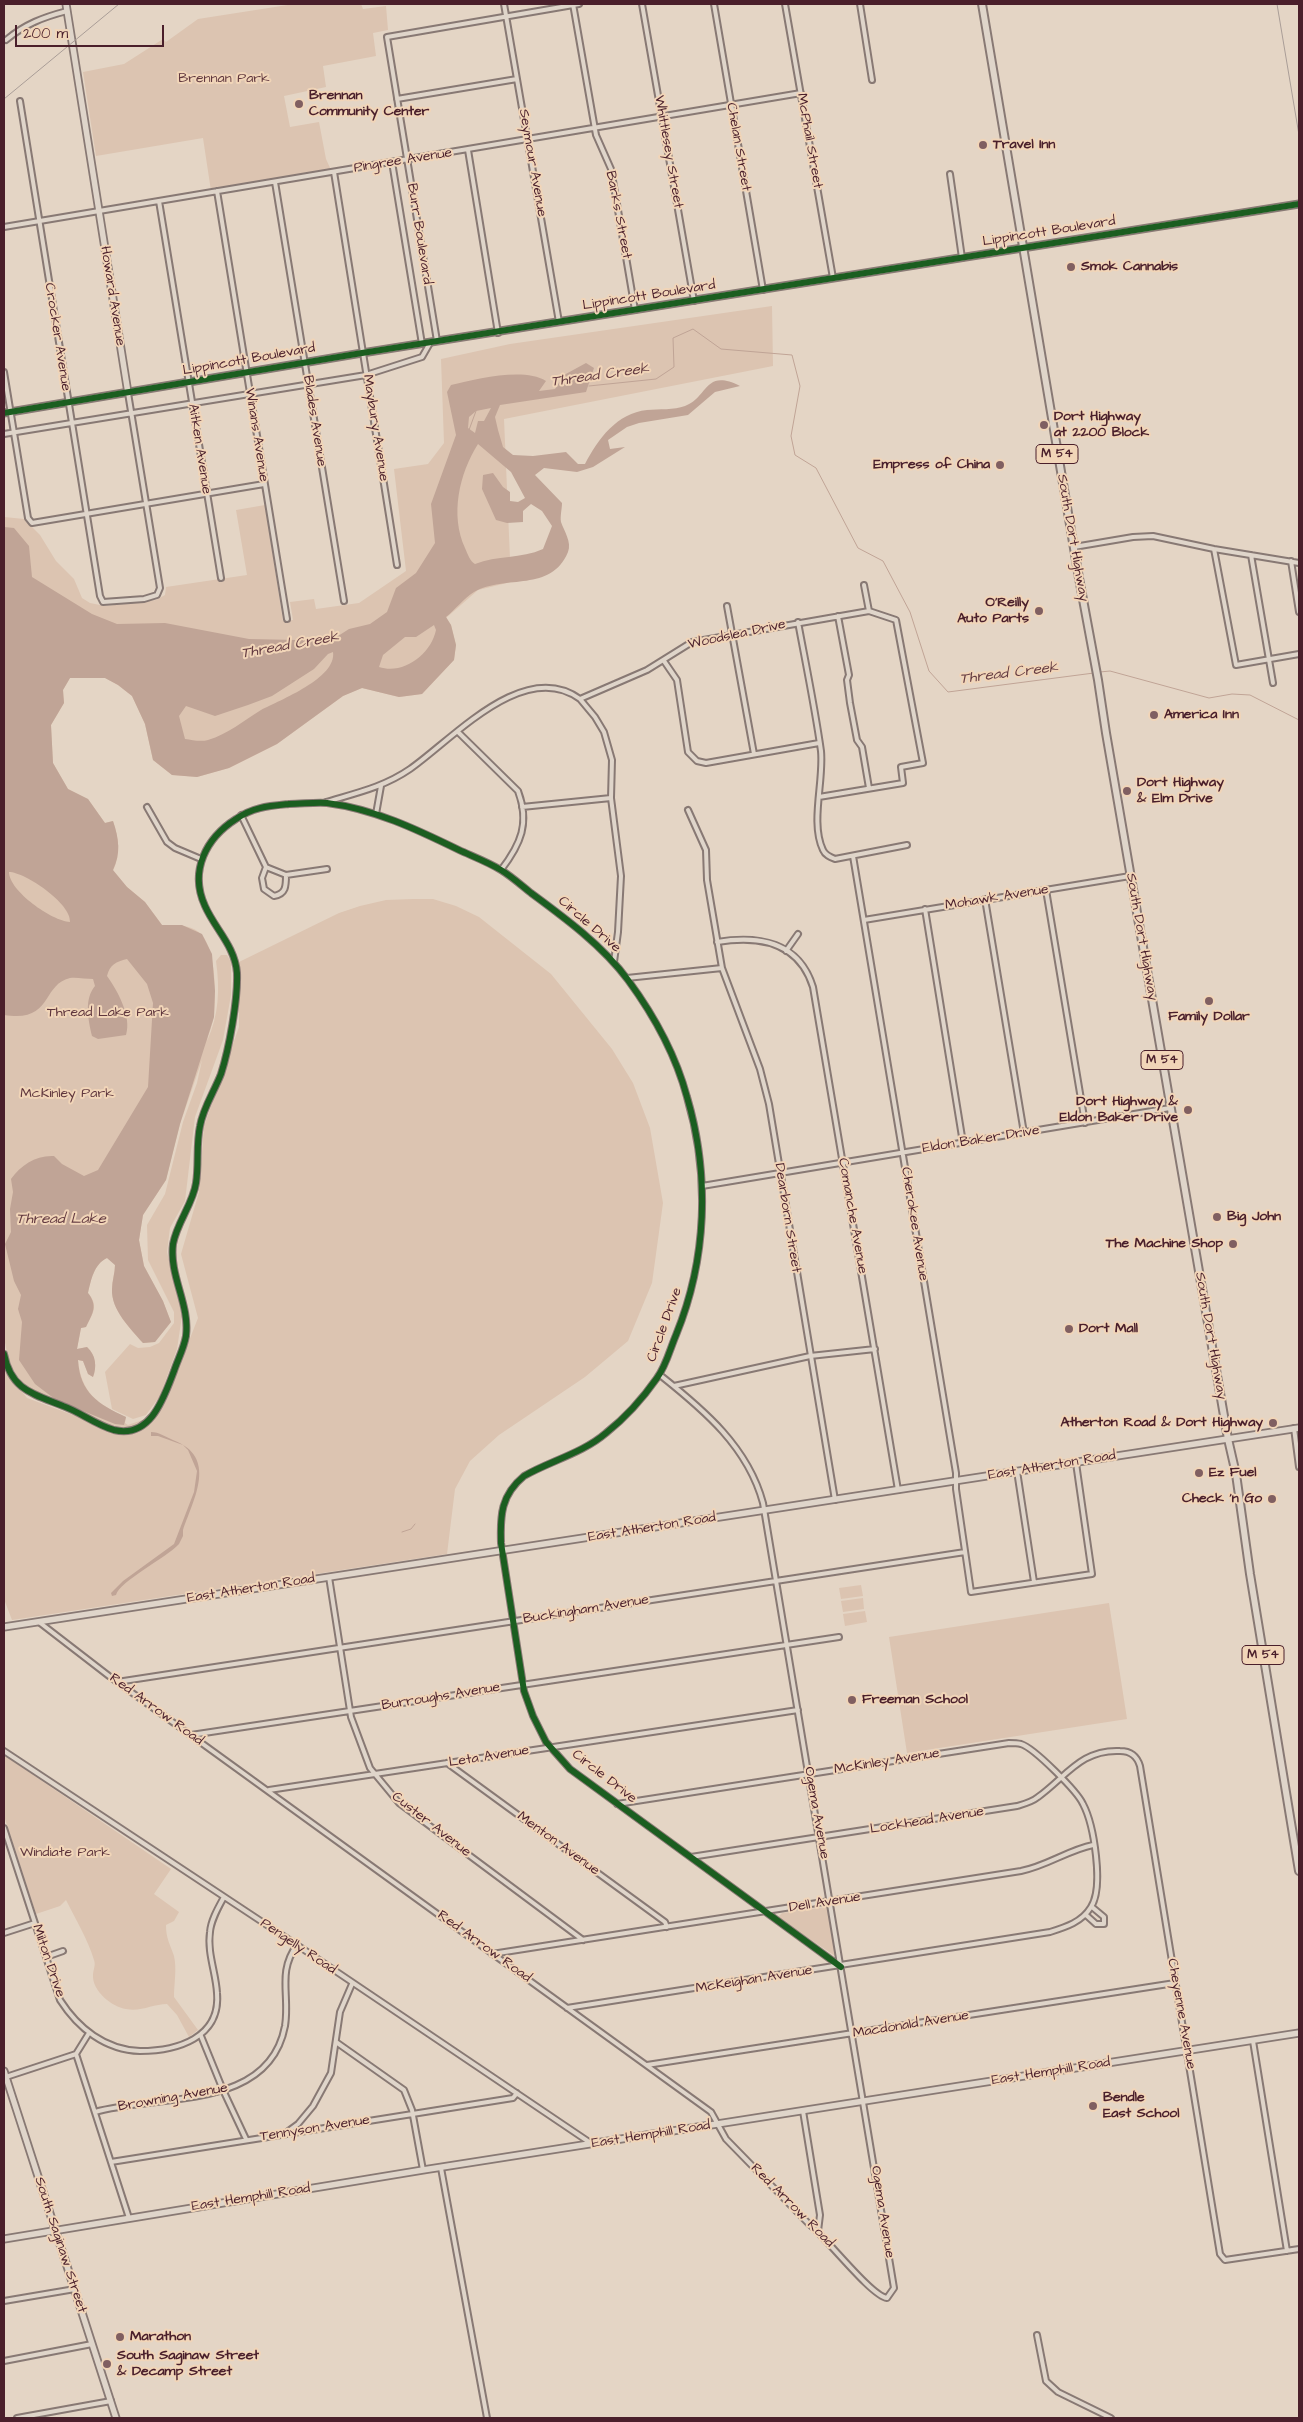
<!DOCTYPE html>
<html>
<head>
<meta charset="utf-8">
<style>
  body { margin:0 }
  #map { position:relative; width:1303px; height:2422px; overflow:hidden; background:#e4d5c5; font-family:"Architects Daughter",sans-serif }
  canvas { display:block }
  .frame { position:absolute; inset:0; border:5px solid #4a1f2b; pointer-events:none }
  .scale { position:absolute; left:15px; top:25px; width:149px; height:22px; box-sizing:border-box; border:2px solid #4a1f2b; border-top:0; padding-left:6px; font-size:15px; line-height:18px; white-space:nowrap; color:#4a1f2b; -webkit-text-stroke:4px #f1d5b8; paint-order:stroke }
</style>
</head>
<body>
<div id="map">
<canvas width="1303" height="2422"></canvas>
<div class="frame"></div>
<div class="scale">200 m</div>
</div>
<script>
const ctx = document.querySelector('canvas').getContext('2d');
ctx.lineJoin = 'round';
function fillPath(path, color) {
  ctx.fillStyle = color;
  ctx.fill(path, 'evenodd');
}
function stroke(path, color, width, dash) {
  ctx.strokeStyle = color;
  ctx.lineWidth = width;
  ctx.lineCap = dash ? 'butt' : 'round';
  ctx.setLineDash(dash || []);
  ctx.stroke(path);
}
function label(font, color, halo, rows, align = 'center') {
  ctx.font = font + ' "Architects Daughter",sans-serif';
  ctx.lineWidth = 4;
  ctx.setLineDash([]);
  ctx.textBaseline = 'middle';
  ctx.strokeStyle = halo;
  ctx.fillStyle = color;
  for (const [text, x, y, turn = 0] of rows) {
    ctx.save();
    ctx.translate(x, y);
    ctx.rotate((+turn || 0) * Math.PI / 180);
    ctx.textAlign = isNaN(turn) ? turn : align;
    if (halo) ctx.strokeText(text, 0, 0);
    ctx.fillText(text, 0, 0);
    ctx.restore();
  }
}
fillPath(new Path2D(`
  M294,4h67l2,5 23,-3 2,24 -15,3 3,23 -53,10 3,21 -42,9 6,31 29,-5 7,37 5,11 -120,21 -8,-53 -107,18 -13,-84 41,-8 39,-25 3,3 32,-23z
  M772,306l1,60 -269,53 7,163 -33,8 -32,28 5,7 5,20 -2,15 -32,34 -23,3 -37,-9 -19,8 -66,48 -48,24 -32,9 -25,-2 -19,-15 -8,-36 -13,-28 -14,-11 -13,-7h-35l-7,12 1,13 -13,22 2,38 15,26 20,10 17,24 8,-2c6,18 8,32 0,50l14,16 18,15 17,23c13,0 30,-1 40,10 14,17 14,59 12,80 -1,9 -5,18 -7,26 12,-26 13,-52 9,-80l5,-6h6l4,7v33l-8,45 -28,77 -10,84 -15,27 -3,24 15,64 -5,33 -17,47 -14,19 -13,4 -21,-10 -7,-37 25,-28 8,4 12,-1 9,-4 15,-20v-11l-26,-52 -1,-35 18,-31 18,-72 14,-39 5,-23 -22,64 -14,56 -23,35 -4,25 5,26 19,35 8,21 -16,20 -12,1c-13,-15 -32,-33 -31,-54 0,-8 3,-16 3,-24l-8,-7c-13,6 -16,22 -19,35 11,13 5,20 -2,34l-5,1 -4,21 10,-2c9,8 10,20 6,30l-5,-3 -5,-13 -5,-1c3,32 19,44 48,57l-1,6 3,2 29,-10 8,-13 33,-84 -17,-64 18,-62 5,-66 35,-99v-65l100,-49 21,-7 26,-6 27,-1h20l23,7 23,11 72,57 61,75 21,34 17,45 13,75 -11,80 -24,58 -43,36 -86,58 -29,26 -15,28 -8,65 -435,66 -8,-21v-230l23,29 76,28h5c-11,-4 -20,-12 -30,-17 -44,-21 -66,-16 -74,-73v-819l20,2 16,16 16,26 18,18 8,19 8,5 15,3 28,-3 23,-3 9,-5 1,-8 81,-12 -11,-65 29,-5 18,116 10,-1 -3,-18 24,-3 2,10 43,-6 47,-32 -12,-102 34,-5 16,-21 -3,-84 69,-15z
  M861,1585l2,11 -22,3 -2,-11z
  M863,1598l1,11 -21,3 -2,-11z
  M1109,1603l18,116 -220,34 -18,-116z
  M865,1611l2,11 -22,4 -2,-12z
  M4,1755l167,114 -17,25 25,18 -5,9 -8,4c0,14 4,19 8,31 3,13 0,28 0,41l24,33 -9,7 -12,-22 -10,-11c-14,0 -26,8 -41,5 -14,-2 -34,-18 -33,-34 0,-5 3,-10 1,-15 -6,-20 -18,-40 -28,-60l-6,6 -24,8 -32,-98z
  M826,1907l3,1 6,48 -55,-37 -1,-3 3,-3z`), '#dcc4b1');
fillPath(new Path2D(`
  M586,363l8,5 -8,24 -86,13 -5,12 3,13 5,17 10,8 20,1 33,-4 12,12h7c13,-25 32,-51 62,-54 12,-1 27,0 38,-4 23,-8 19,-38 55,-20l-25,6 -27,23 -49,8 -12,4 -19,13 2,9 15,-2 -32,20 -16,5 -33,-4 -9,7 27,28c0,6 -2,13 -1,19 3,9 11,20 7,30 -17,41 -62,22 -94,40 -10,6 -19,18 -28,25l5,8 5,20 -2,15 -32,34 -23,3 -37,-9 -19,8 -66,48 -48,24 -32,9 -25,-2 -19,-15 -8,-36 -13,-28 -14,-11 -13,-7h-35l-7,12 1,13 -13,22 2,38 15,26 20,10 17,24 8,-2c6,18 8,32 0,49l14,17 18,15 17,23h20l20,9 10,20 3,37 -1,26 -34,107 -14,56 -23,35 -4,25 5,26 19,35 8,21 -16,20 -12,1c-13,-15 -32,-33 -31,-54 0,-8 3,-16 3,-24l-8,-7c-13,6 -16,22 -19,35 10,13 5,20 -2,34l-5,1 -4,21 10,-2c9,8 10,20 6,30l-5,-3 -5,-13 -5,-1c2,33 20,44 48,57l-2,8 -9,-1 -59,-24 -21,-16 -16,-24 3,-38 -4,-13 3,-14 -7,-14 -9,-37 6,-12 -1,-23 3,-17 -2,-13c10,-14 25,-24 43,-23l8,8 22,12 14,-6 50,-83 5,-84 -6,-19 -20,-25c-11,3 -17,5 -20,17 10,14 25,40 19,59l-28,4 -6,-3c-4,-17 -8,-37 3,-50l-2,-7c-7,0 -17,-2 -23,-1 -29,7 -17,45 -66,37v-488l10,1 15,18 3,31 60,37 25,10 48,-1 84,16 48,1 41,-4 11,-7 21,-5 17,-12 9,-24 20,-15 19,-30 -4,-39 25,-69 -9,-43 4,-7c25,-6 73,-18 95,-4l-7,10 16,-2 9,-14zM491,408l-7,13h-6l-3,12 -7,-5 1,-11 7,-6zM478,444l33,28 14,26 -7,4 -8,-1v-9l-7,-5 -10,-14 -10,2 -1,14 14,31 11,3 16,-1v-11l8,-7 11,7 10,15 -9,23c-22,10 -46,6 -68,15 -5,-3 -7,-9 -10,-16 -15,-33 -6,-74 13,-104zM434,625l2,5c-5,24 -32,45 -57,37l4,-12 22,-18h11zM333,652c4,26 -53,48 -72,58 -18,11 -33,24 -53,30 -7,2 -16,0 -23,-1l-6,-23 7,-10 29,10 33,-11 24,-9 42,-27 14,-15zM9,872c16,0 63,32 61,50 -18,-1 -61,-31 -61,-50z
  M151,1432c8,0 15,5 22,8 45,17 21,58 10,90v6l-4,8c-13,14 -59,37 -63,51l-4,1 -1,-3 12,-12 51,-37 20,-52 3,-21 -9,-21 -5,-5 -25,-9h-7z`), '#c0a496');
stroke(new Path2D(`
  M589,386l67,-7 18,-12 -1,-29 20,-9 28,20 71,6 8,31 -9,50 4,19 21,13 42,80 25,13 27,51 19,59 19,21 146,-19
  M469,430l7,-19
  M1100,672l10,-1 99,27 23,-4 18,1 49,25
  M402,1532l9,-3 4,-5`), '#c0a496', 1);
const street = new Path2D(`
  M504,4l55,318
  M573,4l23,131 15,34 24,141
  M642,4l52,297
  M714,4l49,286
  M785,4l48,274
  M860,4l12,76
  M6,40c19,-16 38,-23 61,-29
  M397,99l120,-20
  M20,101l80,495 3,6 41,-3 13,-4 3,-7 -32,-195
  M468,150l30,183
  M392,162l30,182
  M334,172l63,393
  M950,174l12,84
  M275,182l69,419
  M217,191l70,428
  M159,201l62,377
  M4,227l797,-134
  M437,341l-50,-304 192,-33
  M4,372l24,146 4,5 232,-39
  M4,434l362,-59 56,-18 8,-14
  M1074,547l59,-10 20,-1 61,13 85,14
  M1214,549l22,116 63,-11
  M1251,555l22,128
  M1291,561l8,51
  M864,585l5,26
  M727,606l27,148
  M838,616l11,59 -2,5 3,23 7,37 5,7 7,41
  M798,622c8,43 17,86 23,129 3,30 -11,72 2,99 2,5 7,7 12,9l72,-14
  M664,661l13,19 11,72 9,9 9,2 113,-20
  M580,699l15,18 9,15 8,28 -1,38 10,78 -3,56 -4,30
  M458,732l60,59c12,32 3,53 -17,79
  M326,802c30,-9 58,-15 84,-33 43,-30 114,-111 170,-70l67,-29 45,-28 177,-31 27,9 27,143 -22,4 2,16 -84,14
  M147,807l20,35 8,6 26,11
  M522,807l89,-9
  M688,810l18,40 1,30 15,88 38,101 9,35 66,396
  M376,814l5,-28
  M241,815l25,52 -4,11 2,11 10,7c12,-2 12,-10 12,-21
  M853,856l103,617v16l15,103 121,-18 -16,-111
  M266,867l20,8 41,-6
  M1046,890l39,233
  M985,899l39,234
  M925,909l38,234
  M864,920l266,-44
  M717,942c42,-7 82,0 96,45l85,503
  M786,951l12,-17
  M627,978l95,-10
  M702,1186l468,-78
  M4,1354c7,36 29,40 59,52 17,6 33,19 51,24 37,9 50,-33 60,-59 4,-12 10,-23 12,-35 4,-32 -17,-60 -13,-92 4,-22 20,-40 23,-61 3,-19 0,-38 4,-57 3,-18 14,-34 21,-52 8,-25 17,-74 16,-101 -2,-27 -22,-44 -32,-67 -16,-35 1,-68 31,-87 17,-12 33,-13 53,-15 13,0 26,-2 38,-1 47,6 89,26 132,47 13,6 29,12 42,20 10,6 20,15 30,23 34,25 72,53 97,87 25,34 48,76 59,117 23,78 20,162 -11,238 -6,14 -10,31 -19,43 -14,20 -32,40 -51,55 -23,20 -56,28 -82,43 -23,19 -24,39 -23,67l23,148 9,25 13,26 24,27 271,198
  M674,1386l136,-30 65,-7
  M1294,1428l5,39
  M1017,1471l17,111
  M329,1577l22,140 19,51 29,35 184,137
  M39,1622l70,54 602,436 15,27 82,84c18,14 63,73 79,75l7,-10 -131,-785c-15,-56 -59,-93 -103,-128
  M117,1682l848,-130
  M191,1735l648,-98
  M4,1751l293,194 295,199
  M447,1763l218,159 2,5
  M269,1790l529,-80
  M4,1828l56,172c18,28 45,50 80,51 37,0 81,-13 77,-58 -1,-20 -10,-40 -7,-61 1,-12 8,-24 14,-35
  M691,1857l326,-51c7,-2 15,-4 21,-9 28,-20 43,-48 82,-46 11,0 17,5 20,15l80,488 5,6 74,-11
  M1086,1915l10,9h8v-7l-12,-10
  M4,1933l31,-10
  M492,1954l529,-83c26,-5 47,-21 72,-26
  M46,1957l17,-6
  M567,2008l483,-76c16,-5 32,-10 41,-25 13,-20 3,-82 -8,-103 -6,-13 -49,-56 -62,-60 -4,-1 -8,-1 -12,-1l-392,61
  M89,2033l-13,21 53,164
  M201,2036l22,54 23,49
  M1253,2041l34,210
  M336,2042l68,48 8,20 11,60
  M647,2065l528,-82
  M6,2077l70,-23
  M803,2111l17,104 -2,16
  M95,2112c64,-18 174,-1 190,-86 5,-31 -8,-54 12,-81
  M287,2132l11,-8 15,-18 18,-33 9,-61 12,-28
  M111,2162l402,-64 4,-5
  M441,2168l46,250
  M4,2301l71,-12
  M1037,2335l9,46 12,11 53,26
  M4,2361l88,-17
  M17,2418l94,-17`);
const secondary = new Path2D(`
  M66,4l62,389
  M4,413l358,-60 937,-149
  M4,1627l1295,-199
  M4,2071l112,347
  M4,2239l419,-69 876,-137`);
const primary = new Path2D(`
  M982,4l97,574 19,102 8,53 122,706 8,35 14,100 49,297`);
stroke(street, '#887974', 8);
stroke(secondary, '#887974', 9);
stroke(primary, '#887974', 10);
stroke(street, '#dfd5ca', 4);
stroke(secondary, '#dfd5ca', 5.5);
stroke(primary, '#dfd5ca', 6);
stroke(new Path2D(`
  M1277,4l22,131
  M4,99l115,-95`), '#a99d97', 1);
stroke(new Path2D(`
  M4,413l358,-60 937,-149
  M4,1354c7,36 29,40 59,52 17,6 33,19 51,24 37,9 50,-33 60,-59 4,-12 10,-23 12,-35 4,-32 -17,-60 -13,-92 4,-22 20,-40 23,-61 3,-19 0,-38 4,-57 3,-18 14,-34 21,-52 8,-25 17,-74 16,-101 -2,-27 -22,-44 -32,-67 -16,-35 1,-68 31,-87 17,-12 33,-13 53,-15 13,0 26,-2 38,-1 47,6 89,26 132,47 13,6 29,12 42,20 10,6 20,15 30,23 34,25 72,53 97,87 25,34 48,76 59,117 23,78 20,162 -11,238 -6,14 -10,31 -19,43 -14,20 -32,40 -51,55 -23,20 -56,28 -82,43 -23,19 -24,39 -23,67l23,148 9,25 13,26 24,27 271,198`), '#1b5e20', 6);
for (const [x, y, r, color] of [
  [299,104,5,"#805f61"],
  [983,145,5,"#805f61"],
  [1071,267,5,"#805f61"],
  [1044,425,5,"#805f61"],
  [1000,465,5,"#805f61"],
  [1039,611,5,"#805f61"],
  [1154,715,5,"#805f61"],
  [1127,791,5,"#805f61"],
  [1209,1001,5,"#805f61"],
  [1188,1110,5,"#805f61"],
  [1217,1217,5,"#805f61"],
  [1233,1244,5,"#805f61"],
  [1069,1329,5,"#805f61"],
  [1273,1423,5,"#805f61"],
  [1199,1473,5,"#805f61"],
  [1272,1499,5,"#805f61"],
  [852,1700,5,"#805f61"],
  [1093,2106,5,"#805f61"],
  [120,2337,5,"#805f61"],
  [107,2364,5,"#805f61"]
]) {
  const dot = new Path2D();
  dot.arc(x, y, r, 0, 2 * Math.PI);
  ctx.fillStyle = color;
  ctx.fill(dot);
  stroke(dot, '#f1d5b8', 2);
}
for (const [x, y, w] of [
  [1057,454,42],
  [1162,1060,42],
  [1263,1655,42]
]) {
  const box = new Path2D();
  box.roundRect(x - w / 2, y - 9.5, w, 19, 4);
  ctx.fillStyle = '#f1d5b8';
  ctx.fill(box);
  stroke(box, '#4a1f2b', 1);
}
label('bold 12px', '#4a1f2b', null, [
  ["M 54",1057,454],
  ["M 54",1162,1060],
  ["M 54",1263,1655]
]);
label('14px', '#5f363d', '#f1d5b8', [
  ["Brennan Park",224,79],
  ["Thread Lake Park",108,1013],
  ["McKinley Park",67,1094],
  ["Windiate Park",65,1853]
]);
label('bold 14px', '#4a1f2b', '#f1d5b8', [
  ["Brennan",309,96],
  ["Community Center",309,112],
  ["Travel Inn",993,145],
  ["Smok Cannabis",1081,267],
  ["Dort Highway",1054,417],
  ["at 2200 Block",1054,433],
  ["Empress of China",990,465,"right"],
  ["O'Reilly",1029,603,"right"],
  ["Auto Parts",1029,619,"right"],
  ["America Inn",1164,715],
  ["Dort Highway",1137,783],
  ["& Elm Drive",1137,799],
  ["Family Dollar",1209,1017,"center"],
  ["Dort Highway &",1178,1102,"right"],
  ["Eldon Baker Drive",1178,1118,"right"],
  ["Big John",1227,1217],
  ["The Machine Shop",1223,1244,"right"],
  ["Dort Mall",1079,1329],
  ["Atherton Road & Dort Highway",1263,1423,"right"],
  ["Ez Fuel",1209,1473],
  ["Check 'n Go",1262,1499,"right"],
  ["Freeman School",862,1700],
  ["Bendle",1103,2098],
  ["East School",1103,2114],
  ["Marathon",130,2337],
  ["South Saginaw Street",117,2356],
  ["& Decamp Street",117,2372]
], 'left');
label('14px', '#4a1f2b', '#f1d5b8', [
  ["McPhail Street",809,141,80],
  ["Chelan Street",738,147,80],
  ["Whittlesey Street",668,152,80],
  ["Pingree Avenue",403,161,-9],
  ["Seymour Avenue",532,163,80],
  ["Barks Street",618,215,79],
  ["Lippincott Boulevard",1049,232,-9],
  ["Burr Boulevard",419,234,81],
  ["Howard Avenue",112,296,81],
  ["Lippincott Boulevard",649,296,-9],
  ["Crocker Avenue",57,337,81],
  ["Lippincott Boulevard",249,360,-10],
  ["Blades Avenue",314,421,81],
  ["Maybury Avenue",375,428,81],
  ["Winans Avenue",256,435,81],
  ["Aitken Avenue",199,449,81],
  ["South Dort Highway",1072,538,80],
  ["Woodslea Drive",737,635,-12],
  ["Mohawk Avenue",997,898,-9],
  ["Circle Drive",589,925,41],
  ["South Dort Highway",1141,937,80],
  ["Eldon Baker Drive",981,1140,-9],
  ["Comanche Avenue",852,1216,80],
  ["Dearborn Street",787,1218,81],
  ["Cherokee Avenue",914,1224,81],
  ["Circle Drive",665,1325,-70],
  ["South Dort Highway",1210,1336,80],
  ["East Atherton Road",1052,1466,-9],
  ["East Atherton Road",652,1528,-9],
  ["East Atherton Road",251,1589,-9],
  ["Buckingham Avenue",586,1610,-9],
  ["Burroughs Avenue",441,1697,-9],
  ["Red Arrow Road",156,1710,36],
  ["Leta Avenue",489,1757,-9],
  ["McKinley Avenue",887,1762,-9],
  ["Circle Drive",604,1777,38],
  ["Ogema Avenue",816,1813,80],
  ["Lockhead Avenue",927,1821,-9],
  ["Custer Avenue",431,1825,38],
  ["Menton Avenue",558,1844,36],
  ["Dell Avenue",825,1903,-9],
  ["Pengelly Road",298,1947,34],
  ["Red Arrow Road",484,1947,36],
  ["Milton Drive",48,1961,71],
  ["McKeighan Avenue",754,1980,-9],
  ["Cheyenne Avenue",1181,2014,80],
  ["Macdonald Avenue",911,2025,-9],
  ["East Hemphill Road",1051,2072,-9],
  ["Browning Avenue",173,2098,-10],
  ["Tennyson Avenue",315,2129,-9],
  ["East Hemphill Road",651,2135,-9],
  ["East Hemphill Road",251,2198,-9],
  ["Red Arrow Road",792,2206,45],
  ["Ogema Avenue",882,2212,81],
  ["South Saginaw Street",60,2245,72]
]);
label('italic 15px', '#643b41', '#f1d5b8', [
  ["Thread Creek",600,376,-8],
  ["Thread Creek",290,646,-10],
  ["Thread Creek",1009,674,-7],
  ["Thread Lake",61,1220]
]);
</script>
</body>
</html>
